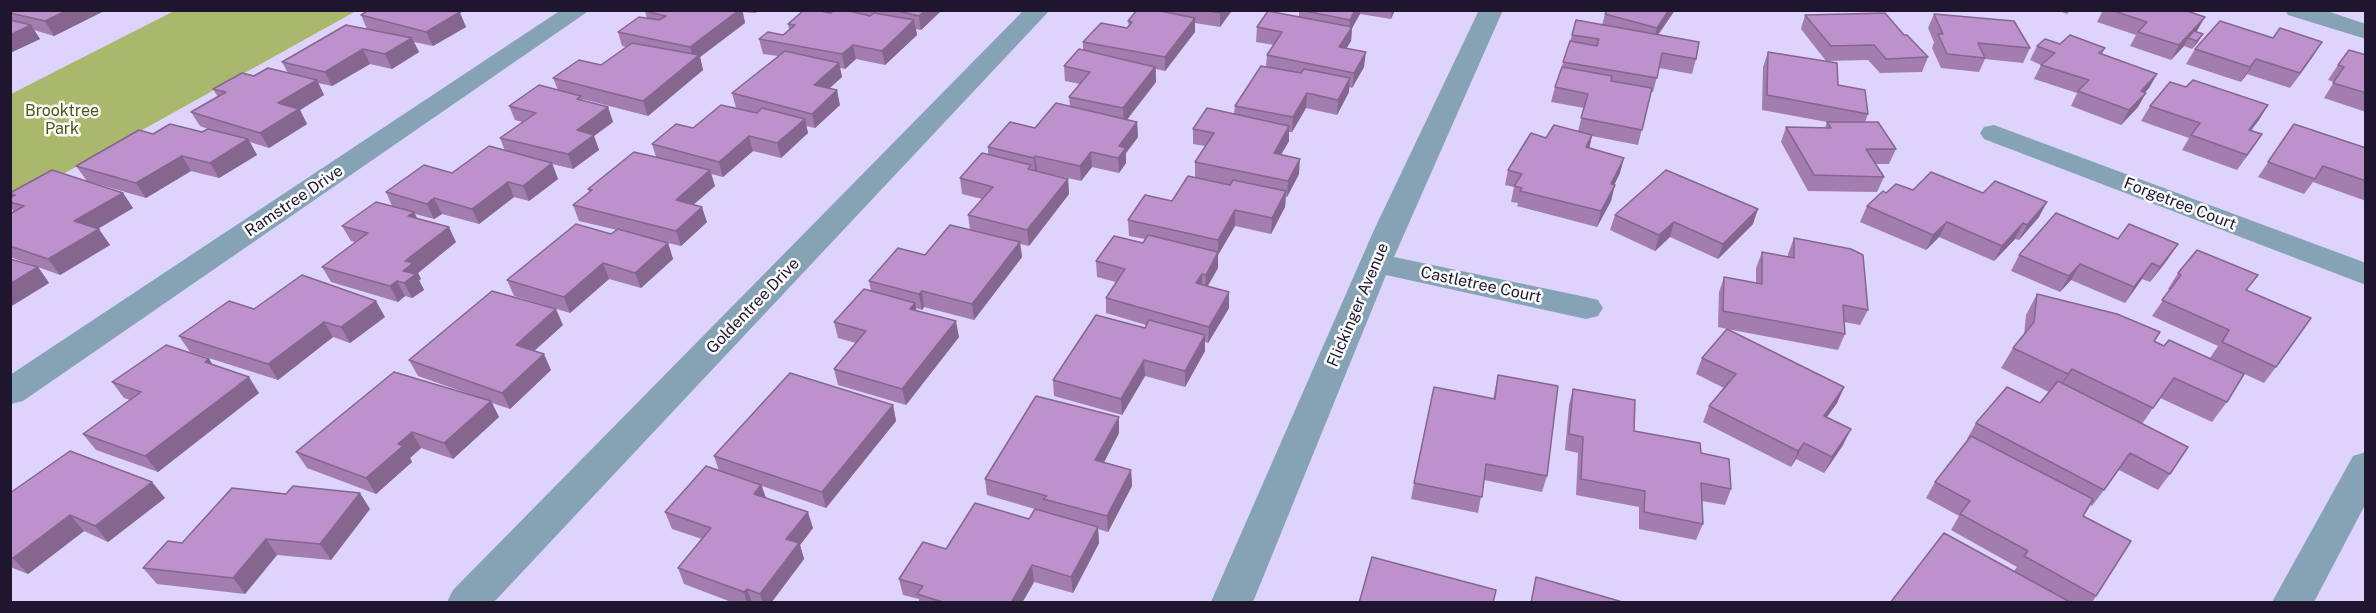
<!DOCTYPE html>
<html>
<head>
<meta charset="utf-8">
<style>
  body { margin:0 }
  #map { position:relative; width:2376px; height:613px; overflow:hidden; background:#ded3fc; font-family:"Public Sans",sans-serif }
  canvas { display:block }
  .frame { position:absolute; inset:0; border:12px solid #1e162f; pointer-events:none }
</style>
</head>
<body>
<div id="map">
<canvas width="2376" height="613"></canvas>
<div class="frame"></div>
</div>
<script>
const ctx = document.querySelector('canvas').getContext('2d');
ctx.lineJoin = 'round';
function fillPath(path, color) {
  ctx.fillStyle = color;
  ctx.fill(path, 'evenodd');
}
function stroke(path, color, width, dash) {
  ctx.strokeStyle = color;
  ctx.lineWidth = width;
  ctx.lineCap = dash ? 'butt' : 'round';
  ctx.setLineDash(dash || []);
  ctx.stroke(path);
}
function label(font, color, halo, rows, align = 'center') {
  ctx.font = font + ' "Public Sans",sans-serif';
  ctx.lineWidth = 5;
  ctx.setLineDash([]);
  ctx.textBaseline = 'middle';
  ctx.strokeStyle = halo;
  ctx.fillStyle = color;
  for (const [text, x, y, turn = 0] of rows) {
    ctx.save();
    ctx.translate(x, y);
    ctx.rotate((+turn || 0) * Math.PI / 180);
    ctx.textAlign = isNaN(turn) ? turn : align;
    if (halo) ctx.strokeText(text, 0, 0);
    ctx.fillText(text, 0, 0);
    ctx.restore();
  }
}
fillPath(new Path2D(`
  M174,11h182l-345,192v-109z`), '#aab86d');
fillPath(new Path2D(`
  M561,10h29l-567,391 -13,3v-29z
  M1024,10h26l-556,592h-47l6,-12z
  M1479,10h24l-109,247 192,40 12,3 5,8 -5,8 -12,3 -200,-44 -133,327h-42l163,-372z
  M2285,10h39l42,14v15l-78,-24z
  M1994,125l372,138v22l-382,-146 -4,-6 4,-6z
  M2366,452v51l-52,99h-42l81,-146z`), '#86a2b5');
fillPath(new Path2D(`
  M10,10l92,2 -48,24 -20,-6 6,9 -30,14z
  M646,10h112l-2,3 -13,-1 2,11 -45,34 3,13 -55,46 -66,-17 1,2 25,6 5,15 -19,14 5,14 -26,19 -21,-5 6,15 -29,22 -15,-4 -35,27 -37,-10 -8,5 -19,-5 2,4 39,24 -38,31 3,6 -2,1 5,10 -12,8 -7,-2 -7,6 -67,-20 -9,-15 33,-25 -4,-1 -9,-15 50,-20 -6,-14 66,-19 53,-22 -5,-13 22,-16 -7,-2 -6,-14 49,-16 -5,-12 48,-13 25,-18 -4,-1 -4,-14 29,-13 -2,-8z
  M849,10l92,1 -20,19 -5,-1 1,6 -32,30 -29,-6 -11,10 -5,-1 2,9 -13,12 11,16 -25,23 -9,-2 2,7 -27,25 -28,-7 -30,26 -12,-3 4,12 -22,19 14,17 -26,24 -13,-3 5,16 -32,29 -32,-9 -39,34 -56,-17 -7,-16 104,-46 6,-4 -38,-9 -6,-16 16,-13 -1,-3 68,-32 -4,-13 41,-16 43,-20 -4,-15 46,-37 -15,-2 -4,-15 24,-4 6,-6 -1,-5 43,-11 18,-2z
  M1137,10h94l-11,17 -25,-4v9l-30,39 -9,-2v13l-29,38 10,2 1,15 -12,16v10l-7,10 -27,-6 -11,14 -45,-10 32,8 1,15 -40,52 -9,-2 2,13 -48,63 -50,-13 -2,3 -6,-2v2l43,27 -53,68 -68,-20 -4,-16 22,-26 -18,-5 -4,-16 37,-31 -2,-10 56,-26 45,-25 -2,-15 14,-16 -20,-5 -2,-16 28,-23v-8l47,-19 35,-22 -1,-9 11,-13 -15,-3 -1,-15 19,-16v-8l44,-14 2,-2 -1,-5z
  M1299,10h96l-4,9 -31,-5 -8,14 -1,13 -5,8 18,18 -12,21 -3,-1v5l-12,23 -31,-7 -14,24h-3v9l-8,14 18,19 -12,23h-1l-1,10 -14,27 -36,-8 -17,29v13l-10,18 21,22 -21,35 -3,-1v9l-20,36 -40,-11 -23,39 -68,-19 -1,-16 92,-52 1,-3 -40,-12v-15l10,-16 -19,-5 -1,-16 47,-18 2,-4 -16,-3 -1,-16 44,-19 23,-24v-15l10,-16 -12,-2v-15l41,-15 1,-8 31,-39 1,-12 7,-10 -18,-3 1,-15 42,-10z
  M1608,10h67l-17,25 38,24 -4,15 -33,-6 -6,24h-2l-13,53 -46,-9 -3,12 31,25 -6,12 -3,16 -14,26 -80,-21 1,-3 -7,-1 3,-15 -9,-2 3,-15 38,-32 32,-7 6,-23 -33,-6 4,-15 17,-52 30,-10 3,-11z
  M2057,10h13l-3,4z
  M2103,10h81l12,22 2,10 -6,7 -8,-3 -13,14 -41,-14 6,-11 -39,-13z
  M460,13l6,14 -33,19 -19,-4 5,10 -27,17 -22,-5 -38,22 -14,-3 6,12 -24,15 7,14 -38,24 -19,-6 7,13 -38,23 -28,-7 -45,27 -59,-17 -11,-15 77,-32 49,-2 6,-3 -8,-3 -9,-14 27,-15 -5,-8 41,-13 34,-3 -6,-11 85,-33 -6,-14z
  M1934,14l96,34 -7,15 -38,-4 -6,13 -38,-4 -9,-20 2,-6 -6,-14z
  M1805,15l99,20 24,22 -6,15 -42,1 -12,-13 -42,1 -25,-32z
  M2060,44l45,4 -3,6 55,20 -8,14 -4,4 -7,15 -17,18 -50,-19 6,-13 -43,-14 7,-14 -11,-5 7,-14z
  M2195,49l118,7 -23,32 -43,-14 -6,8 -55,-18z
  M1768,52l70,33 30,29 -3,8 31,27 -7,15h-13l8,13 -7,15 -69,-1 -27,-49 5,-15 39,1 2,-6 -65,-12 1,-43z
  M2366,55v57l-42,-14 10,-16 -6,-2 10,-15z
  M2186,87l82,18 -17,25 11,4 -25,36 -55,-20 7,-12 -48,-17 9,-15z
  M2294,124l72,24v53l-53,-19 -9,12 -46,-17z
  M1913,190l126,27 -20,23 -4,-1 -21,22 -55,-24 -13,13 -66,-28 7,-16 19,-13z
  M10,193h113l10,15 -35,21 12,16 -50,30 -22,-8 11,16 -39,24v-48l25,7 -25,-9v-43l4,-2 -4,-6v-8l1,-1z
  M1615,215l138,9 -35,35 -48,-22 -15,14 -45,-21z
  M1794,238l74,72 -8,15 -16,-3 1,12 -7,16 -111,-21 117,58 -7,16 -10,14 16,28 -19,28 -28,-14 -5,8 -88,-45 6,-16 15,-18 -28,-14 6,-16 25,-29 -9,-2 1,-35 5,-15 32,6v-15l6,-16 26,5v-3z
  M2019,255l149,4 -18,23 -8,-3 -17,24 -54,-23 -11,12 -49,-21z
  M2178,273l69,18 29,76 -12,16 -54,-25 8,-12 -66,-30 18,-26 -2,-1z
  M2037,294l117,48 73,60 -15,20 -52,-24 -18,26 28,50 -12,16 -39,-20 -27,36 -2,-1 -7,11 13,80 -4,7h-202l124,-32 3,-4 -66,-37 8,-14 -33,-18 9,-16 33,-43h-1l9,-16 64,-20 9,-11 -48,-24 12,-20 11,-13 2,-20z
  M254,309l131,8 -35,26 -17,-6 -55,43 -88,-28 -11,-16z
  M563,325l-29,26 17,19 -41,39 -18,-6 7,14 -46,42 -32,-11 -11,10 2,4 -36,32 -69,-26 -11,-16 179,-56 -57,-20 -9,-16z
  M209,359l4,6 46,28 -101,79 -62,-22 -13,-16 47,-34 -6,-2 -12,-16z
  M1498,375l49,101 -5,16 -58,-12 -6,33 -67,-14 3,-16 79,-84z
  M1573,389l61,42 67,22 30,36 -6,16 -23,-4 1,23 -7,16 -57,-11v-22l-63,-12 2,-42 -13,-3 4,-45z
  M893,405l3,16 -70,87 -64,-22 4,12 47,30 -13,17 4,14 -33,44h-37l-50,-19 -6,-16 24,-29 -30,-10 -7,-17 54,-41 -5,-15z
  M1119,433l-15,29 27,8 1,16 -24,46 -10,-3 1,14 -26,50 -39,-11 -12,21h-103v-4l-16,-4 -4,-16 47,-30 83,-30 16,-7 -58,-17 -2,-16z
  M152,482l13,16 -57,44 -24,-11 -56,43 -18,-7v-74z
  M370,509l-39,51 -54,-5 -32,39 -88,-10 -14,-16 39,-25z`), '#a37daf');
fillPath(new Path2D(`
  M68,10h34v2l-48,24 -9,-15z
  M441,10h23l-4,3 6,14 -33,19 -7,-14z
  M739,10h3l3,13 -45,34 3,13 -55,46 -5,-15 51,-41 -4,-13z
  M925,10l16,1 -20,19 -2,-14z
  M1222,10h9v2l-11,15v-14z
  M1355,10h5v4l-8,14 -1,13 -13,21 1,-15 10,-15 1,-12z
  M1392,10h3l-4,9z
  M1669,10h6l-22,32 4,-14z
  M2205,17l-8,14 -7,8 -2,-1 -4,8 -13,14 8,-15z
  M1195,18v14l-30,39v-14z
  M914,20l3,15 -32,30 -3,-14z
  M31,25l9,14 -30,14v-18z
  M2203,34l-5,8 -6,7 5,-8z
  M412,38l7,14 -27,17 -7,-15z
  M2322,42l-9,14 -23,32 10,-15z
  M853,45l3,14 -11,10 -3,-15z
  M363,49l7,15 -38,22 -7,-14z
  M1366,52l-2,15 -12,21 2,-15z
  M2256,59l-9,15 -6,8 9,-15z
  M839,63l3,14 -25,22 -3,-14z
  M1155,67l1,15 -32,41 -1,-15z
  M2157,74l-8,14 -16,18 8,-15z
  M1350,78l-1,14 -12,23 1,-15z
  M317,80l7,15 -24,15 7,14 -38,24 -9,-15 18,-30z
  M837,90l3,15 -25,23 -3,-14z
  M1307,93l-1,15 -14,24 1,-15z
  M2146,93l-8,14 -17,18 8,-15z
  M2268,105l-9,15 -19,25 9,-15z
  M608,107l5,15 -19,14 5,14 -26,19 -5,-15 9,-24z
  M805,119l3,14 -27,25 -4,-15z
  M1137,122l1,15 -12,16v10l-7,10 -1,-15 1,-12z
  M1289,126v15l-16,27 1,-15z
  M2262,134l-10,15 -15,21 10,-15z
  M1592,135l-3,15 -3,-3z
  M749,136l4,15 -30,26 -4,-15z
  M248,139l9,16 -38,23 -9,-15z
  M1091,152l1,15 -11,14 -1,-15z
  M182,156l9,15 -45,27 -10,-15z
  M1035,156l2,15 -2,2 -1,-15z
  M1624,158l-4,15 -13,26 4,-15z
  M1300,159l-1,15 -12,23 1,-16z
  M552,163l6,16 -29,22 -6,-15z
  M710,170l5,16 -35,30 -4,-16z
  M1068,179l1,15 -40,52 -2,-16z
  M508,182l6,15 -35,27 -7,-15z
  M1615,185l-4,16 -14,26 4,-16z
  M1286,191l-1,16 -14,27 1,-16z
  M123,193l10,15 -48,28 -11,-15z
  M434,198l8,16 -8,5 -7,-15z
  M2047,202l-8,15 -20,23 8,-15z
  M702,207l5,15 -26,24 -5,-15z
  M1758,209l-5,15 -35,35 5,-15z
  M1235,210v16l-17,29v13l-13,22 1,-15 12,-22v-13z
  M414,212l7,15 -13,-11z
  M1674,222l-4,15 -15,14 4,-16z
  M1947,222l-8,15 -13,13 7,-15z
  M2023,223l-8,16 -21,22 8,-15z
  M449,227l7,15 -38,31 3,6 -2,1 5,10 -12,8 -8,-15 -1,-12 2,-10z
  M99,229l11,16 -50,30 -12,-16z
  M1020,242l2,15 -48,63 -2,-16z
  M668,243l5,16 -32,29 -6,-15z
  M2178,244l-10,15 -18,23 10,-15z
  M603,263l6,16 -39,34 -6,-16z
  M2152,263l-10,16 -17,24 9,-16z
  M2080,264l-9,16 -11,12 9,-16z
  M38,267l11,16 -39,24v-23z
  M1202,274v15l-6,-6z
  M397,281l8,15 -7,6 -8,-16z
  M922,291l2,16 -2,3 -3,-16z
  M1229,292v16l-21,35 1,-16z
  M376,301l9,16 -35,26 -9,-16z
  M915,303l3,15 -8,-9z
  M556,309l7,16 -40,36 -7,-16z
  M956,321l3,16 -53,68 -4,-16z
  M324,322l9,15 -55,43 -10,-16z
  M1205,335v16l-20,36v-16z
  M544,354l7,16 -41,39 -8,-16z
  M209,359l10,16 -14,-13z
  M1144,360l1,16 -23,39 -1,-16z
  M2072,369l-13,21 -4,4 13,-20z
  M249,377l10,16 -101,79 -13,-16z
  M1844,387l-7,16 -21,29 8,-16z
  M491,401l8,16 -46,42 -9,-16z
  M893,405l3,16 -70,87 -4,-16z
  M1119,417v16l-22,43 -2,-16z
  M1851,429l-8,16 -19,28 8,-16z
  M412,432l9,16 -11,10 2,4 -36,32 -10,-16 32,-34z
  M1804,443l-8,16 -5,8 7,-16z
  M1131,470l1,16 -24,46 -1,-16z
  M152,482l13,16 -57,44 -13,-16z
  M761,485l6,16 -13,-7z
  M360,493l10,16 -39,51 -11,-16z
  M808,512l5,16 -13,17 4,14 -33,44h-8l-3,-9 26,-55z
  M70,515l14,16 -56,43 -15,-16z
  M1098,527l1,16 -26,50 -2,-16z
  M266,539l11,16 -32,39 -12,-16z
  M1032,565l2,17 -12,21h-11z
  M747,589l5,14h-5l-3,-11z`), '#84668e');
const building = new Path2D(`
  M10,10h58l-23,11 -35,-8z
  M369,10h83l8,2 -34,20 -65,-17z
  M646,10h93l-49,37 -72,-15 21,-15 20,3 7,-4 -21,-5z
  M804,10h11l16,3 3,-3h11l25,6 4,-3 40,7 -32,31 -29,-6 -11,9 -83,-15 9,-7 15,3 12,-10 -7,-1z
  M894,10h31l-6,6z
  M1137,10h18l40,8 -30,39 -82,-15 18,-19 26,5 5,-6 -4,-1z
  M1205,10h17l-2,3z
  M1301,10h54l-5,10z
  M1608,10h61l-12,18 -52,-14z
  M2111,10h73l21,7 -26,28 -41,-13 9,-10z
  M1268,11l84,16 -13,20 27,5 -12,21 -87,-18 15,-23 -25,-5z
  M1885,13l19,22h3l21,22 -42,2 -12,-14 -43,1 -26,-31z
  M1934,14l80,7 16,27 -52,-5 7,15 -38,-4 -9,-20h5z
  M10,20l21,5 -21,10z
  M1576,20l123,22 -3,17 -34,-6 -5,25 -94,-16 7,-21 27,5 2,-7 -27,-4z
  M2220,21l53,17 7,-10 42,14 -22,31 -44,-14 -6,8 -55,-18z
  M346,25l66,13 -27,16 -22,-5 -38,23 -43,-10z
  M2194,31l9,3 -6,7 -9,-3z
  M2070,35l35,13 -6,5 58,21 -16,17 5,2 -17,17 -51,-19 11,-11 -48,-15 14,-12 -18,-7 8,-7 15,5z
  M632,43l67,12 -56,46 -90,-23 26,-18 22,5z
  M1079,49l76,18 -32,41 -54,-11 21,-25 -26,-6z
  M2349,50l17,5v38l-33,-10 11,-16 -6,-2z
  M785,51l54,12 -25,22 23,5 -25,24 -80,-21z
  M1768,52l69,11 1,22 27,5 3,24 -101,-19z
  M1261,66l40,7 3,-4 46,9 -12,22 -31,-7 -14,24 -58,-11z
  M1562,67l50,9 -1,5 41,7 -10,42 -61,-12 7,-24 -33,-7z
  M268,68l49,12 -39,23 21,6 -39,24 -69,-21 35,-20 -13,-3 29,-16 12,3z
  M2193,80l75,25 -19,25 13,4 -15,21 -56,-20 9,-12 -50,-17 20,-24 16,5z
  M539,85l42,11 -4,3 31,8 -31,23 17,5 -26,19 -68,-16 36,-25 -27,-7z
  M1056,103l81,19 -18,24 7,2 -8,10 -27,-6 -11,14 -45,-10 -1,2 -46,-11 22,-25 25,6z
  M721,105l36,8 5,-5 43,11 -28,24 -28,-7 -30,26 -67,-18 24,-20 17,4z
  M1207,108l82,18 -15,27 26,6 -12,22 -93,-19 19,-29 -21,-4z
  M1827,122h51l18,27h-30l18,28 -70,-2 -28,-48 45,1z
  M170,124l32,8 6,-3 40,10 -38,24 -28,-7 -46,27 -60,-17 63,-36 14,4z
  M2294,124l72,24v33l-43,-15 -8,13 -47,-17z
  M1554,125l38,10 -6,12 38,11 -13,26 4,1 -14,26 -81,-20 2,-3 -8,-2 8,-12 -14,-4 23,-37 15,5z
  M489,146l63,17 -29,23 -15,-4 -36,27 -38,-11 -7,6 -41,-12 38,-27 28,8z
  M634,152l76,18 -34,30 26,7 -26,24 -103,-26 19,-15 -4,-1z
  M982,153l49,12 -3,4 40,10 -41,51 -59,-15 25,-28 -33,-9z
  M52,170l71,23 -49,28 25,8 -51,30 -38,-13v-32l14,-8 -14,-4v-4l5,-3 -5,-1v-1z
  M1666,170l92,39 -35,35 -49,-22 -15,13 -44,-20z
  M1931,172l52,21 12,-12 52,21 -20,23 -4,-2 -21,23 -55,-24 -14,13 -66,-29 16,-15 3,2 10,-9 17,6z
  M1188,176l42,9 3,-5 53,11 -14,27 -37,-8 -17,30 -90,-20 17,-25 27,6z
  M376,202l38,10 -6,4 41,11 -44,34 8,2 -10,8 13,3 -12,9 -7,-2 -7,5 -68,-19 46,-34 -26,-7z
  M2056,213l62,26 11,-15 49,20 -18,23 -8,-4 -18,24 -54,-23 -11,12 -50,-21z
  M576,224l35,10 7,-5 50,14 -33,30 -32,-10 -39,34 -57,-17z
  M950,225l70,17 -48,62 -50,-13 -3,3 -50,-13 29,-33 27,7z
  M1148,235l70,17 -12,23 -4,-1 -6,9 33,9 -20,35 -103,-29 19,-29 -29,-8 18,-25 29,7z
  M1794,238l57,11 12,6 5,55 -25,-5 2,29 -122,-23 1,-34 38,7v-32l32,6z
  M2197,250l61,25 -12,15 65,28 -35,49 -54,-25 7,-12 -67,-30 19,-25 -3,-2z
  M10,259l28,8 -28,17z
  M302,275l74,26 -35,26 -17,-5 -56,42 -89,-28 50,-35 25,8z
  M864,289l51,14 -5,6 46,12 -54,68 -68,-20 32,-38 -32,-9z
  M492,291l64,18 -40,36 28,9 -42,39 -93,-33z
  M2037,294l80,20 43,18 -6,9 10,5 5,-6 75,34 -17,28 -53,-24 -21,30 -81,-39 -4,5 -55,-26 21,-26z
  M1096,315l49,13 4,-8 56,15 -20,36 -41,-11 -23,39 -68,-19z
  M1727,329l117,58 -20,29 27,13 -19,28 -28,-14 -6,8 -89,-45 27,-32 -34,-16z
  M166,345l43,14 -4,3 44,15 -104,79 -62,-22 58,-42 -29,-10z
  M394,372l97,29 -47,42 -32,-11 -14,12 5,2 -37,32 -70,-26z
  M790,373l103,32 -71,87 -108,-36z
  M1498,375l60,11 -11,90 -61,-12 -4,33 -68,-14 20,-96 61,12z
  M2058,381l130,66 -18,27 -40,-21 -26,37 -128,-67 31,-36 33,16z
  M1573,389l62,11 -1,31 66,12 1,10 28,6 2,30 -30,-6 2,41 -59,-12 1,-21 -64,-12 2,-42 -14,-3z
  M1036,396l83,21 -24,43 36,10 -24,46 -64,-17 4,-3 -62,-17z
  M1971,436l122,63 -10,17 48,25 -35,55 -72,-40 4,-5 -68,-37 10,-13 -35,-19z
  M70,451l82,31 -57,44 -25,-11 -57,43 -3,-1v-64z
  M706,466l55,19 -7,9 54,18 -22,27 13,4 -39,51 -13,-5 -3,3 -66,-24 33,-40 -46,-16z
  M293,486l67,7 -40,51 -54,-5 -33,39 -90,-10 25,-27 14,2 50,-55 54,6z
  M975,503l54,16 6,-10 63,18 -27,50 -39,-12 -21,38h-65l-29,-9 6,-8 -24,-7 24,-37 23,7z
  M1944,533l128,70h-182z
  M1372,557l124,33 -3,13h-134z
  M1536,577l90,26h-95z`);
fillPath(building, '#bd91cb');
stroke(building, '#84668e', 1.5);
label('16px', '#4f5915', '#fbfbfb', [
  ["Brooktree",62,111],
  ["Park",62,129]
]);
label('16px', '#1e162f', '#fbfbfb', [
  ["Ramstree Drive",294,201,-34],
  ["Forgetree Court",2180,204,21],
  ["Castletree Court",1481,285,12],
  ["Flickinger Avenue",1358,305,-67],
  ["Goldentree Drive",753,306,-46]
]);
</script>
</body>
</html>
